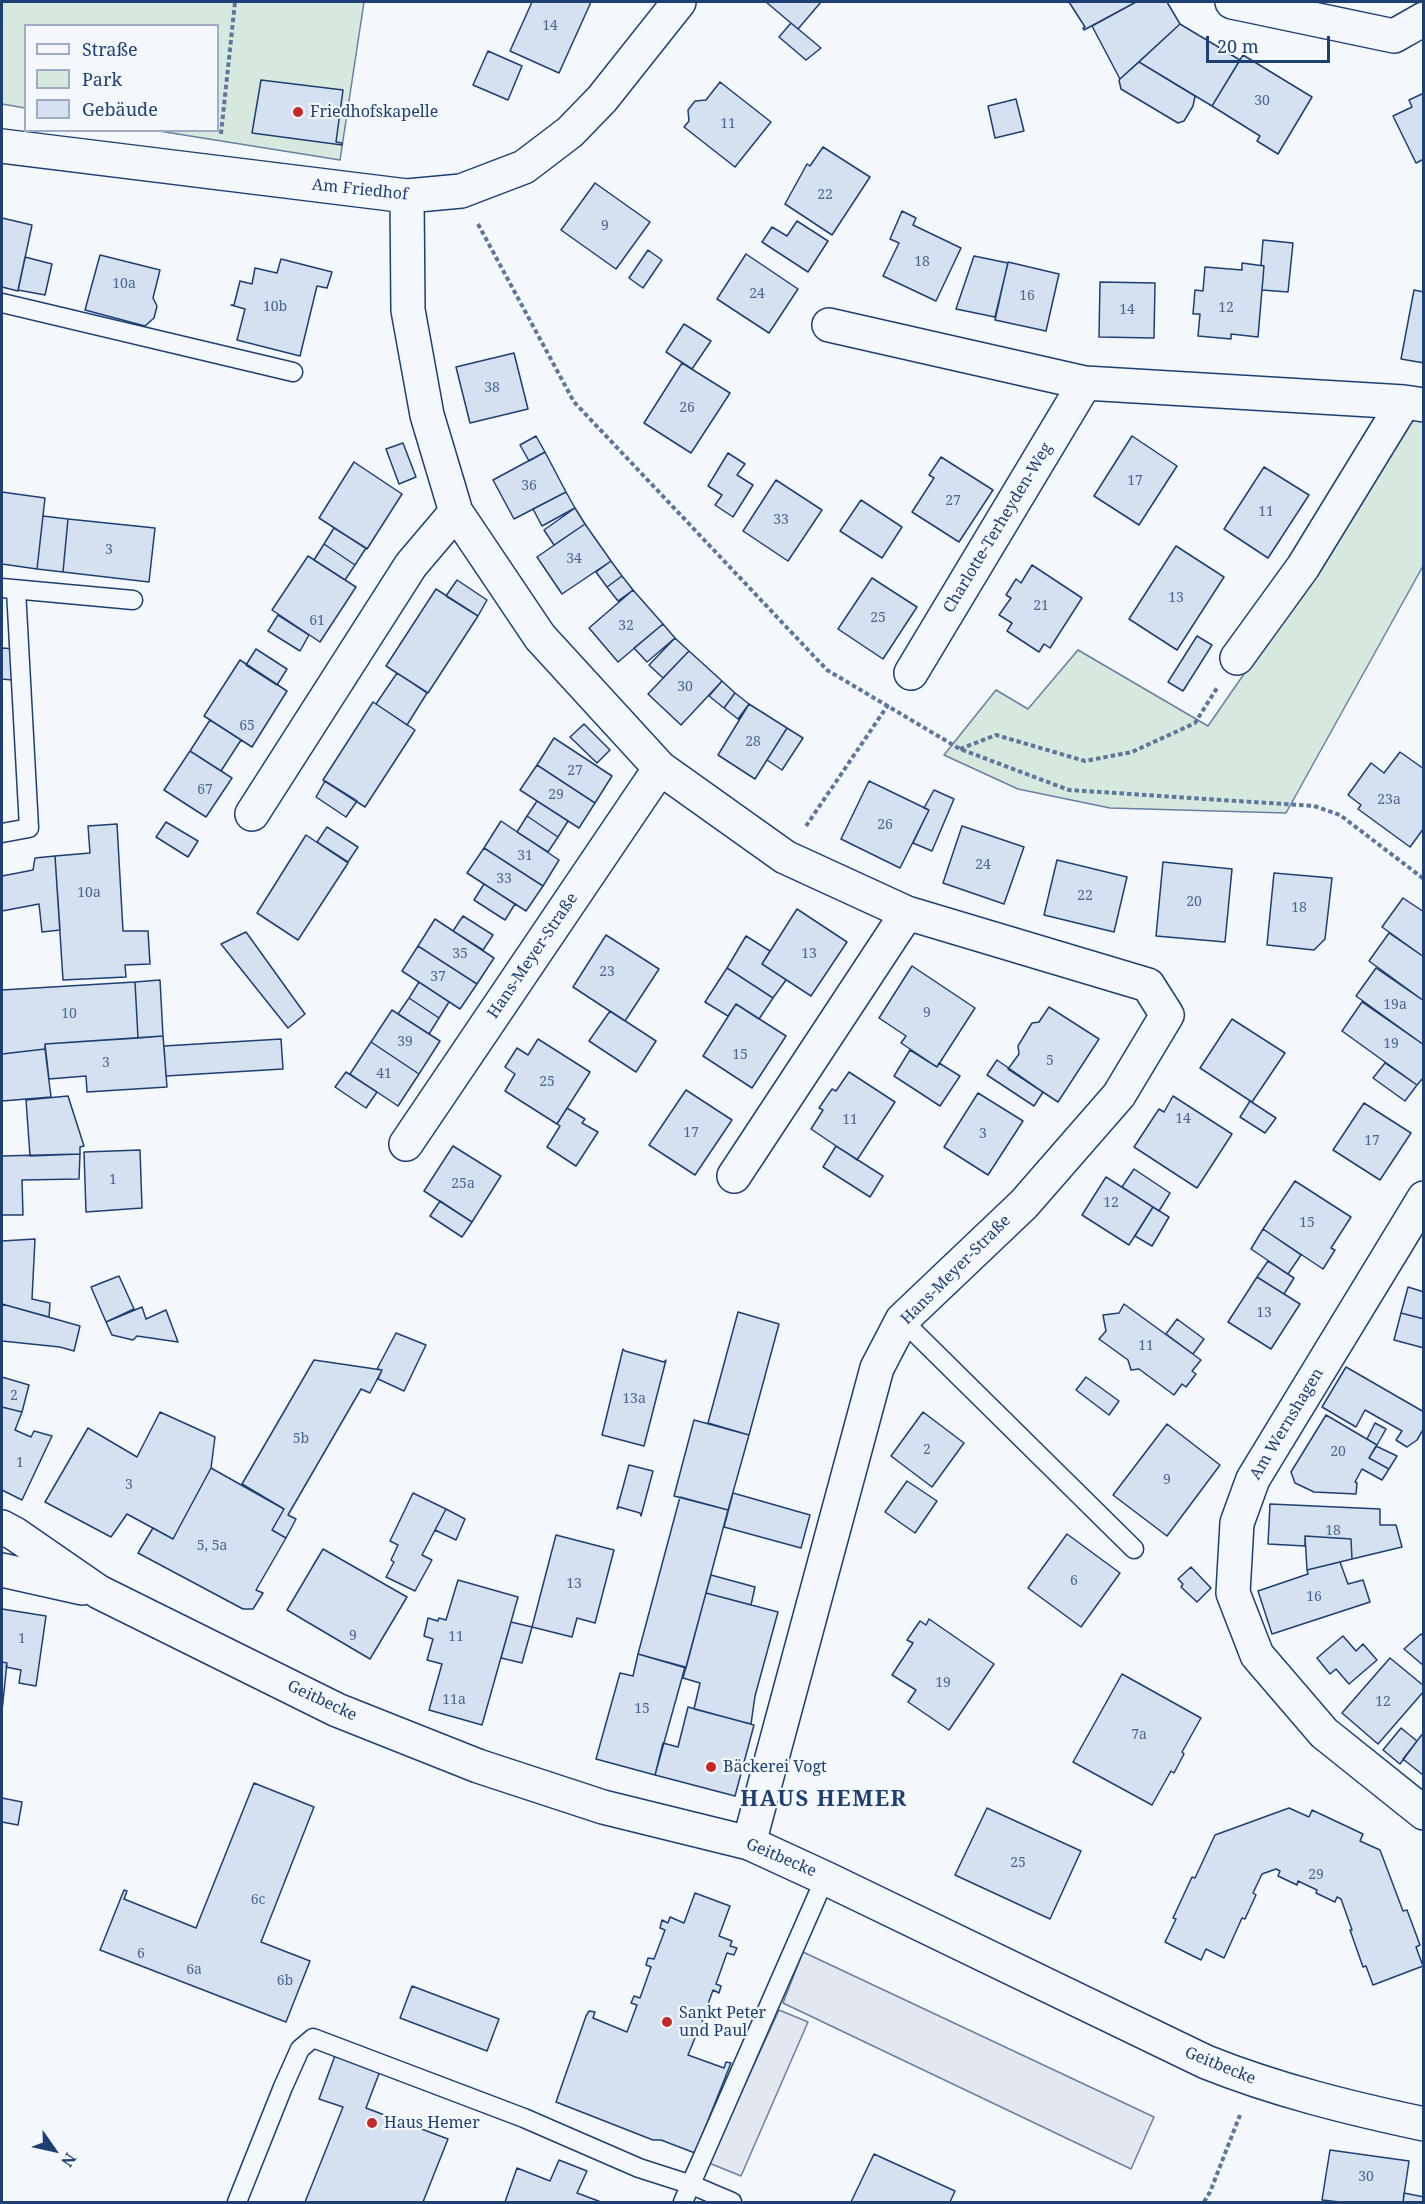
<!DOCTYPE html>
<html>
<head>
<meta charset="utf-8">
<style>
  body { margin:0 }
  #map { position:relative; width:1425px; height:2204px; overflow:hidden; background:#f4f7fb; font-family:"Noto Serif",serif }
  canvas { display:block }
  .frame { position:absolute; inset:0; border:3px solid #1d3f73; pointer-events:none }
  .legend { position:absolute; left:24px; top:24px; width:195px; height:108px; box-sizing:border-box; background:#f4f7fb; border:2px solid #9eadc5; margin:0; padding:8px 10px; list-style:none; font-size:18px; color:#1d3f73 }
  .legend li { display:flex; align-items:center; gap:12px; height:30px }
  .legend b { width:30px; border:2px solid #9eadc5 }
  .north { position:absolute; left:24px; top:2120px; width:60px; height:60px; -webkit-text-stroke:4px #f4f7fb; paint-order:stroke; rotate:124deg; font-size:16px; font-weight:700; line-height:24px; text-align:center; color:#1d3f73 }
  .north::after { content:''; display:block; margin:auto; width:21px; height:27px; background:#1d3f73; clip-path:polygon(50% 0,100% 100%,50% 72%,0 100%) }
  .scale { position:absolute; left:1206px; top:36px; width:124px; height:27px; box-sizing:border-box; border:3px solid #1d3f73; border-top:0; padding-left:8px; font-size:18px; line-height:21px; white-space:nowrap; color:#1d3f73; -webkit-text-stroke:4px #f4f7fb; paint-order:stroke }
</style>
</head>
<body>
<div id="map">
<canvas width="1425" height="2204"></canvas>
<div class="frame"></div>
<ul class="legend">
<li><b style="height:8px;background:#f4f7fb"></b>Straße</li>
<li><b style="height:16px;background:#d7e8df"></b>Park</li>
<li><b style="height:16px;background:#d5e0f0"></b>Gebäude</li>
</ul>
<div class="north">N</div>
<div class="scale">20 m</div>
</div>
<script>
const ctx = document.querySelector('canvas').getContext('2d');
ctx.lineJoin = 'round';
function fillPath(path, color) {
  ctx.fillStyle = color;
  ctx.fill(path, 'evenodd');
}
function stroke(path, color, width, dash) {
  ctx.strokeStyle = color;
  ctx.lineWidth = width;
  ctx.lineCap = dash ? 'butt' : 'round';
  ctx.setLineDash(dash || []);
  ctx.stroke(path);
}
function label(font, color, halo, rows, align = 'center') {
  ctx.font = font + ' "Noto Serif",serif';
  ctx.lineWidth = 4.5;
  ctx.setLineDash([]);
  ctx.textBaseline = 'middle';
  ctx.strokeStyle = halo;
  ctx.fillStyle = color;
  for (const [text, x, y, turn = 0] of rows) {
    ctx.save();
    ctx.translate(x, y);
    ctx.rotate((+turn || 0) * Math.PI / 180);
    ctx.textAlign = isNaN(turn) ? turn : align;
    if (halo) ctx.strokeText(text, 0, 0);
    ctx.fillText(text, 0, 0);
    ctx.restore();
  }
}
const green = new Path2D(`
  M2,2h362l-24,158 -181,-29 59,-1v-104h-192l-1,82 -23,-4z
  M1405,416l18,4v146l-137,247 -176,-5 -92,-19 -74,-34 52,-65 32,19 50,-59 130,76 38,-55z`);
fillPath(green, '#d7e8df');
stroke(green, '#687fa3', 1.5);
const parking = new Path2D(`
  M803,1952l351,165 -23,52 -348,-166z
  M779,2010l29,12 -67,154 -32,-13z`);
fillPath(parking, '#e3e8f0');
stroke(parking, '#687fa3', 1.5);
const building = new Path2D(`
  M532,2h59l-32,71 -49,-22z
  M766,2h55l-23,27z
  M1069,2h67l-52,28 -1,-2 2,-1z
  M1136,2h31l13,22 -60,55 -28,-53z
  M791,23l30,25 -15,12 -27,-23z
  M1180,24l60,36 -28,46 -73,-44z
  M488,51l34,15 -14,34 -35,-15z
  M1243,55l69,42 -34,57 -21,-13 3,-5 -48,-30z
  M1139,62l56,34 -2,10 -9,15 -6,2 -57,-34 -2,-9z
  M261,80l82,10 -7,52 6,1v2l-90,-12z
  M720,82l51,40 -36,45 -51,-40 5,-6 -1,-11 7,-9 11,-1z
  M1424,93v66l-8,4 -23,-47 19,-9 -3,-7z
  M1016,99l8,32 -29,7 -7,-32z
  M823,147l47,30 -38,58 -47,-31 22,-40 3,2z
  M595,183l55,39 -34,47 -55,-39z
  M902,211l14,7 -3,7 48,23 -25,53 -53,-25 16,-33 -9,-4z
  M2,218l30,7 -14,66 -16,-4z
  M797,221l31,20 -20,31 -46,-30 10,-15 15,9z
  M1263,240l30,3 -5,49 -26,-2 2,-24 -3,-1z
  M648,250l14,10 -19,28 -14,-10z
  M746,254l52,35 -29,44 -52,-34z
  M100,255l60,15 -7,28 4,8 -3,12 -9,8 -60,-16z
  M974,256l34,7 -13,54 -39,-8z
  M25,257l27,7 -7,31 -27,-5z
  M281,259l51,13 -5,16 -10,-2 -17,70 -63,-16 8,-31 -14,-4h3l6,-24 12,3 3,-16 22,5z
  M1008,262l51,12 -13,57 -51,-11z
  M1242,263l22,3 -6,71 -27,-3v5l-33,-3 2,-22h-7l2,-24 8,1 2,-24 37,3z
  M1100,282l55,1 -1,55 -55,-1z
  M1414,290l10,2v71l-23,-4z
  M684,324l27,17 -19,28 -26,-17z
  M514,353l14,56 -58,14 -14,-56z
  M682,363l48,30 -39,60 -47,-30z
  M536,436l9,16 -16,9 -9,-16z
  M1132,436l45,30 -38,59 -45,-29z
  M403,443l13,34 -17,7 -13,-35z
  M545,452l21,40 -52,27 -21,-39z
  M728,453l17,11 -8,11 16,10 -20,32 -18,-12 7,-10 -14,-9z
  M941,457l52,33 -34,52 -47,-30 22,-34 -5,-3z
  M354,462l48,32 -35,55 -48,-31z
  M1264,467l45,28 -41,63 -44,-29z
  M776,480l46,30 -34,51 -45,-30z
  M2,492l43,6 -8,71 -35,-5z
  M566,492l9,16 -33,18 -9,-17z
  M861,500l41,27 -20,31 -42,-27z
  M575,508l10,16 -31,21 -10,-15z
  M43,516l25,3 -5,53 -26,-3z
  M68,519l87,9 -6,54 -86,-10z
  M585,524l26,37 -49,33 -25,-37z
  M334,528l32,20 -11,17 -31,-21z
  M324,544l31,21 -10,15 -31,-20z
  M1176,546l48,31 -47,73 -48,-31z
  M308,556l48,31 -36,55 -48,-32z
  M611,561l11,15 -15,11 -11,-15z
  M1032,565l50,33 -32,50 -6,-4 -5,8 -32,-21 5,-8 -13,-8 12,-17 -5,-3 10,-16 5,4z
  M622,576l11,14 -15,11 -11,-14z
  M872,578l45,29 -34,52 -45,-30z
  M457,580l30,20 -9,16 -32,-20z
  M436,589l42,27 -50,77 -42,-27z
  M633,590l30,34 -45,38 -29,-34z
  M278,615l31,20 -9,16 -32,-20z
  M663,624l12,14 -28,24 -13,-14z
  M1197,636l15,9 -29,46 -15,-9z
  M675,638l14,13 -26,27 -14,-13z
  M2,648l13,1 -3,31 -10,-1z
  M256,649l31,20 -10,16 -31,-20z
  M689,651l33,30 -41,44 -33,-31z
  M240,660l47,31 -35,56 -48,-31z
  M397,673l30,20 -20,32 -31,-21z
  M722,681l13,12 -11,15 -15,-12z
  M735,693l14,11 -11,15 -14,-11z
  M373,702l42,28 -50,77 -42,-27z
  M749,704l38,24 -32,51 -37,-24z
  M210,720l31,20 -20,31 -31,-20z
  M584,724l26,26 -13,13 -27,-26z
  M787,728l16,10 -21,32 -15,-10z
  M554,738l58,38 -17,27 -58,-38z
  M190,751l42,27 -26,39 -42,-27z
  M1400,752l24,17v59l-14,19 -52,-38 3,-4 -13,-10 23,-32 13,10z
  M537,765l58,38 -16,25 -59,-38z
  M325,781l32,20 -11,16 -30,-20z
  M869,781l60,29 -29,58 -59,-29z
  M934,790l20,9 -22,52 -19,-8 16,-33 -5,-2z
  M537,801l31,20 -10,16 -31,-21z
  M527,816l31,21 -10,15 -31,-20z
  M501,821l58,39 -16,26 -59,-38z
  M166,822l32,19 -10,16 -32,-20z
  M117,824l6,107h25l2,33 -25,1 1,12 -63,3 -8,-124 35,-3 -2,-27z
  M962,826l62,21 -20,57 -61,-21z
  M327,827l31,20 -10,15 -31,-20z
  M306,835l42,28 -50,77 -41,-27z
  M484,848l59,38 -17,25 -59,-38z
  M55,856l5,74 -18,2 -3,-28 -37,7v-35l31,-6 2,-12z
  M1057,860l70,17 -13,55 -70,-17z
  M1163,862l69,7 -7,73 -69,-6z
  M1274,873l58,5 -7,61 -11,11 -47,-5z
  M484,884l31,20 -10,16 -31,-20z
  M1403,898l21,14v45l-42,-30z
  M797,909l50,33 -36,54 -49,-32z
  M463,916l30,19 -10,15 -30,-19z
  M435,919l59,39 -17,26 -59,-38z
  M246,932l59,82 -17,14 -67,-84z
  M1389,933l35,24v44l-55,-40z
  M606,935l53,34 -34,52 -52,-34z
  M746,936l24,15 -8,13 24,16 -13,18 -46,-30z
  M418,946l59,38 -17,25 -58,-38z
  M912,966l63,42 -38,59 -36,-24 5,-7 -27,-18z
  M727,968l46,30 -14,21 -23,-15 -8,12 -23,-14z
  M1376,968l48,33v44l-68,-49z
  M160,980l3,56 -25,2 -3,-56z
  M135,982l3,56 -93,6v5l-43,5v-64z
  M419,982l30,20 -10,16 -30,-20z
  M409,998l30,20 -10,16 -31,-20z
  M1362,1002l62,43v32l-7,8 -75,-54z
  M736,1004l50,32 -34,52 -49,-32z
  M1049,1007l50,32 -41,63 -50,-33 11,-15 -1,-8 14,-23 7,-1z
  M392,1010l48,31 -21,33 -48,-32z
  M610,1011l46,30 -20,31 -47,-31z
  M1232,1019l53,34 -33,49 -52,-34z
  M163,1036l4,51 -80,5 -1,-16 -37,3 -4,-35z
  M281,1039l2,30 -117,7 -2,-30z
  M538,1039l52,33 -33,52 -52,-33 10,-17 -10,-7 12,-19 11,7z
  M371,1042l48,32 -21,32 -48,-32z
  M45,1049l6,48 -49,4v-47z
  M910,1050l27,17 2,-4 21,13 -20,30 -46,-30z
  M997,1060l46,32 -9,14 -47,-31z
  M1385,1063l32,22 -12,16 -32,-23z
  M346,1072l31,20 -11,16 -31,-21z
  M849,1072l46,30 -38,58 -46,-31 12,-19 -4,-2 13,-19 4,2z
  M686,1090l46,30 -37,55 -46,-30z
  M978,1093l45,28 -35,54 -44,-28z
  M68,1096l16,50 -4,1v7l-50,2 -4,-56z
  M1173,1096l59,38 -35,54 -63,-41 25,-38 5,3z
  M1250,1101l26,17 -11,15 -25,-16z
  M1364,1103l47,30 -31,47 -47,-30z
  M567,1108l18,11 -3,4 16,9 -22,34 -29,-19 13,-21 -3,-2z
  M453,1146l48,30 -29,46 -48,-31z
  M836,1146l47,30 -13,21 -47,-30z
  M140,1150l2,58 -56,4 -2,-60z
  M80,1154l-1,25 -57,1 1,35h-21v-59z
  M1134,1169l36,24 -11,18 -37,-24z
  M1106,1177l47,30 -24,38 -47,-30z
  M1295,1181l56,36 -20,31 4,2 -12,19 -60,-40z
  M440,1201l32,21 -10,15 -32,-21z
  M1153,1207l16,10 -17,29 -17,-10z
  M1263,1229l38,26 -13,19 -37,-25z
  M35,1239l-3,60 18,4 -1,14 -47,-13v-63z
  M1268,1261l26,17 -10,16 -27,-17z
  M119,1276l15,33 -28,13 -15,-35z
  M1257,1277l43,27 -29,45 -43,-27z
  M1408,1287l16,5v27l-23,-6z
  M2,1304l78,22 -6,25 -14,-4 -58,-6z
  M1124,1304l77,56 -9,11 4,3 -10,13 -4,-3 -8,11 -35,-26 -8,1 -3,-10 -29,-21 7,-8 -3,-16 16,-2z
  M142,1307l4,12 20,-9 12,32 -41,-6 -4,4 -21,-5 -6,-13z
  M738,1312l41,12 -30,111 -41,-12z
  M1401,1313l23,6v29l-30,-8z
  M1177,1319l27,20 -11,15 -27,-20z
  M396,1333l30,12 -22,46 -26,-12 4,-9 -5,-1z
  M623,1349l2,2 39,11 2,-2 -22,86 -42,-11z
  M314,1360l68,10 -12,23 -9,-4 -73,126 8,4 -10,19 -14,-8 12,-21 -42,-25z
  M1346,1367l78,45v16l-7,12 -10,7 -11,-7 6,-9 -37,-21 -9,17 -34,-20z
  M2,1377l27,8 -7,27 -20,-5z
  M1086,1377l33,24 -10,14 -33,-25z
  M2,1407l20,5 -7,18 16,7 3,-6 18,5 -30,64 -20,-10z
  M160,1412l55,25 -4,31 -38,71 -46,-25 -16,23 -66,-35 43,-74 49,29z
  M923,1412l41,31 -32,44 -41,-31z
  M1326,1415l51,30 -8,13 20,11 -7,11 -20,-11 -7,13 2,1 -1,11 -42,-2 -19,-9 -4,-11z
  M694,1420l55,15 -21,75 -54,-14z
  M1375,1423l11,6 -9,16 -10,-6z
  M1167,1424l53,41 -53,71 -54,-41z
  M1376,1446l21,10 -8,13 -20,-11z
  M629,1465l24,6 -12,45 -1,-3 -21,-6 -2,2z
  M211,1468l73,41 -12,21 14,8 -30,52 7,3 -10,16h-10l-105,-56 15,-25 20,11z
  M907,1481l30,20 -22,32 -30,-21z
  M413,1493l33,16 -24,46 10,5 -17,31 -29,-14 8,-15 -3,-2 7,-15 -8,-4z
  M733,1493l77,22 -9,33 -77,-21z
  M680,1497l48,13 -42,158 -48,-14z
  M1270,1504l110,5v16h16l6,22 -50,12 -1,-20 -46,-3v10l-37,-2z
  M446,1509l19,10 -9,21 -21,-10z
  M1067,1534l53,39 -39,54 -53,-39z
  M556,1535l58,15 -19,73 -18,-5 -5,19 -40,-10z
  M1305,1536l46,3 1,20 -45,11z
  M323,1549l84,48 -37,62 -83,-49z
  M1340,1562l8,22 15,-4 7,22 -98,32 -14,-43 50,-17 -1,-4z
  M1191,1567l20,21 -14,14 -16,-15 2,-3 -5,-5z
  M711,1575l44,12 -4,18 -45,-12z
  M458,1580l60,17 -36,128 -53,-15 13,-46 -15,-4 6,-21 -9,-3 4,-18 10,3 1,-3 7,2z
  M706,1593l72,19 -23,84 -4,28 -57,-15 6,-26 -17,-5z
  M2,1609l44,7 -10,70 -17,-3 2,-13 -15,-3 1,-4 -5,-1z
  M929,1619l65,45 -45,66 -41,-28 8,-12 -24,-15 21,-32 -6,-3 13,-19 6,4z
  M511,1622l21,5 -10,36 -21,-5z
  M1421,1634l3,3v29l-20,-17z
  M1343,1636l13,15 7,-7 14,16 -28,24 -13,-15 -6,5 -13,-16z
  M638,1654l47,13 -30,108 -59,-16 24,-86 13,3z
  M1390,1658l34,28v5l-46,53 -36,-31z
  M2,1662l5,1 -5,48z
  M1122,1674l79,44 -19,34 2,2 -10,19 -3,-2 -19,34 -79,-43z
  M688,1707l66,18 -19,71 -80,-21 8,-32 15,4z
  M1401,1728l16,13 -17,23 -17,-14z
  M1424,1732v43h-1l-20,-16z
  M254,1783l60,24 -53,135 49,19 -24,61 -186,-72 24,-60 3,1 -3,8 72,29z
  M2,1798l20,4 -4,23 -16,-3z
  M987,1808l94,43 -31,68 -95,-44z
  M1289,1808l20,9 3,-7 51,24 -3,7 20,9 23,61 4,-1 13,35 -4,2 7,19 -50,19 -7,-19 -3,1 -13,-37h2l-11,-31 -4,-2 -2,5 -19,-9 1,-3 -19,-9 -1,4 -19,-9 2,-5 -4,-2 -14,5 -9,19 3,2 -11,24 -3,-1 -18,40 -18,-9 -5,11 -36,-18 11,-23 -3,-1 19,-41 3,1 20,-43z
  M695,1893l35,13 -11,30 13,5 -2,5 7,2 -3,7 -7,-2 -11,31 5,2 -2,7 -6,-3 -11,31 5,2 -3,7 -5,-2 -11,27 36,13 2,-6 5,1 -36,90 -34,-13h-8l-97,-38 30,-86 3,-5 6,1 -2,6 34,14 10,-27 -6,-2 3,-7 6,2 11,-31 -5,-2 2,-7 6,1 11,-29 -5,-2 2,-8 6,3 2,-6 14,6z
  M412,1986l87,33 -12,32 -87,-33z
  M336,2053l44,18 -14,37 82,31 -25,63h-118l38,-95 -24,-8z
  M1330,2150l79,11 -6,41h-63l-18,-2z
  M874,2154l81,37 -5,11h-99z
  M559,2160l28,11 -10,22 24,9h-96l12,-34 33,13z
  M1404,2193l20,4v5h-21z`);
fillPath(building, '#d5e0f0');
stroke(building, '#1d3f73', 1.5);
const service = new Path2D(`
  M2,303l291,69
  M2,588l131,12
  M2,833l27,-5 -13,-238
  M902,1320l232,229
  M237,2202l46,-115 17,-38 13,-11 211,80 115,50 53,17 40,17
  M683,2202l142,-324`);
const minor = new Path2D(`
  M1232,2l162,34 30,-17
  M2,146l405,50 54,-5 63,-24 46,-35 32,-33 77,-97
  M407,196l1,114 19,105 29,97 84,125 120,131 125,89 122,56 241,72 19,30 -48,80 -95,109 -122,116 -25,48 -128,475
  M829,325l256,58 319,19 20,3
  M1237,658l66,-91 101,-165
  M911,673l174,-290
  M252,814l159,-249 45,-53
  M406,1144l254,-376
  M734,1176l173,-263
  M1424,1198l-171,281 -16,44 -4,70 24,62 67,78 100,80`);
const tertiary = new Path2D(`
  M2,1527l13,7 84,58 238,118 141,56 125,41 146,36 76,35 381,184c70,28 143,46 218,62
  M2,1570l80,18`);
stroke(service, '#1d3f73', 21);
stroke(minor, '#1d3f73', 36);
stroke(tertiary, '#1d3f73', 36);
stroke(new Path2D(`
  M221,134l14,-132
  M478,224l96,178 253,268 133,79 109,41 245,16 26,9 84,64
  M960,749l36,-14 89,26 47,-9 63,-29 22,-35
  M806,826l82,-121
  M1204,2202l6,-10 30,-77`), '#5e769c', 4, [4.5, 3]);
stroke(service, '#f4f7fb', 18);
stroke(minor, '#f4f7fb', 33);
stroke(tertiary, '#f4f7fb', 33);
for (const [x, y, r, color] of [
  [298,112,6,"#c62828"],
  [711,1767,6,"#c62828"],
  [667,2022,6,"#c62828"],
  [372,2123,6,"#c62828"]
]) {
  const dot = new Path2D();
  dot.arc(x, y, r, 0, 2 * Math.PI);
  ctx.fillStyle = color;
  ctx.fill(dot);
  stroke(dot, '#f4f7fb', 2);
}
label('14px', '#4b6792', null, [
  ["14",550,26],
  ["30",1262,101],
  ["11",728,124],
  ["22",825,195],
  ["9",605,226],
  ["18",922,262],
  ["10a",124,284],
  ["24",757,294],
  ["16",1027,296],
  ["10b",275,307],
  ["12",1226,308],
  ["14",1127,310],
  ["38",492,388],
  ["26",687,408],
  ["17",1135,481],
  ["36",529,486],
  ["27",953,501],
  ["11",1266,512],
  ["33",781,520],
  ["3",109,550],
  ["34",574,559],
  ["13",1176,598],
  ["21",1041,606],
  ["25",878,618],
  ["61",317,621],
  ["32",626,626],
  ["30",685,687],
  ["65",247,726],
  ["28",753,742],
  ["27",575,771],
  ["67",205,790],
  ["29",556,795],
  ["23a",1389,800],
  ["26",885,825],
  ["31",525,856],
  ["24",983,865],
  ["33",504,879],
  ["10a",89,893],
  ["22",1085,896],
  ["20",1194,902],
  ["18",1299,908],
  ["35",460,954],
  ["13",809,954],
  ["23",607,972],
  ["37",438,977],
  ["19a",1395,1005],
  ["9",927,1013],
  ["10",69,1014],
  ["39",405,1042],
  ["19",1391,1044],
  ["15",740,1055],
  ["5",1050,1061],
  ["3",106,1063],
  ["41",384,1074],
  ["25",547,1082],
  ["14",1183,1119],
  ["11",850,1120],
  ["17",691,1133],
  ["3",983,1134],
  ["17",1372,1141],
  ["1",113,1180],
  ["25a",463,1184],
  ["12",1111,1203],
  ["15",1307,1223],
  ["13",1264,1313],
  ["11",1146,1346],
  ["2",14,1396],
  ["13a",634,1399],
  ["5b",301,1439],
  ["2",927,1450],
  ["20",1338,1452],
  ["1",20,1463],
  ["9",1167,1480],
  ["3",129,1485],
  ["18",1333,1531],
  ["5, 5a",212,1546],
  ["6",1074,1581],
  ["13",574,1584],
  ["16",1314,1597],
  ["9",353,1636],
  ["11",456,1637],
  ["1",22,1639],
  ["19",943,1683],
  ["11a",454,1700],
  ["12",1383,1702],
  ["15",642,1709],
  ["7a",1139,1735],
  ["25",1018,1863],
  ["29",1316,1875],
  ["6c",258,1900],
  ["6",141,1954],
  ["6a",194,1970],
  ["6b",285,1981],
  ["30",1366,2177]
]);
label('16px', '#1d3f73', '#f4f7fb', [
  ["Friedhofskapelle",310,112],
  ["Bäckerei Vogt",723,1767],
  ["Sankt Peter",679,2013],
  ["und Paul",679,2031],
  ["Haus Hemer",384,2123]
], 'left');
label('16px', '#1d3f73', '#f4f7fb', [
  ["Am Friedhof",360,190,6],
  ["Charlotte-Terheyden-Weg",998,528,-59],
  ["Hans-Meyer-Straße",533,956,-56],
  ["Hans-Meyer-Straße",956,1270,-45],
  ["Am Wernshagen",1287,1424,-59],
  ["Geitbecke",322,1701,25],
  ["Geitbecke",781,1858,23],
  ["Geitbecke",1220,2066,22]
]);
ctx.letterSpacing = '1.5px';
label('bold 22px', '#1d3f73', '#f4f7fb', [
  ["HAUS HEMER",824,1800]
]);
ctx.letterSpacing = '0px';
</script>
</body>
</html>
